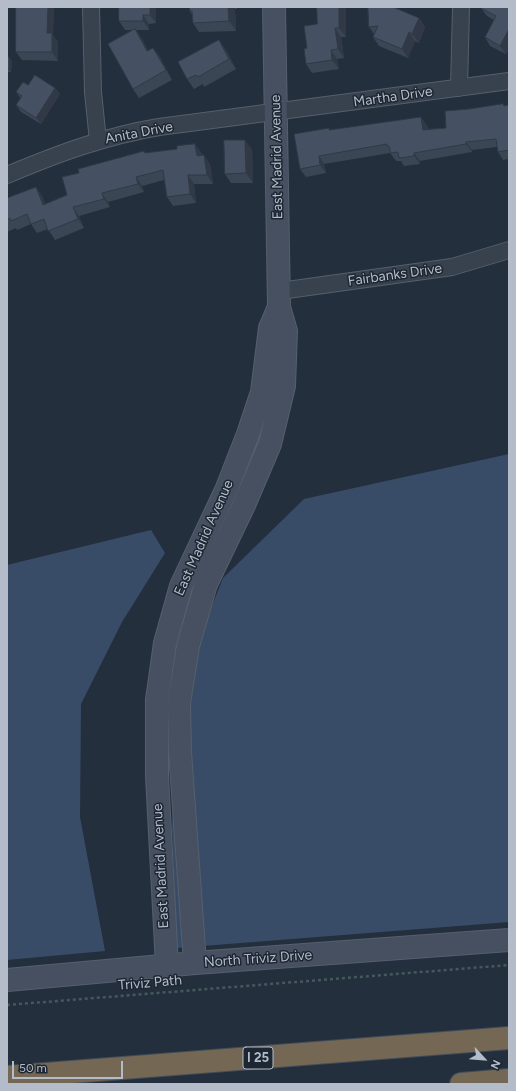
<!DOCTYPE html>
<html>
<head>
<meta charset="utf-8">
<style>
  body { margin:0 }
  #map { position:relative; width:516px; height:1091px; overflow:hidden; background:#242f3e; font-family:Figtree,sans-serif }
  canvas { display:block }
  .frame { position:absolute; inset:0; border:8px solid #b4bcc9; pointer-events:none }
  .north { position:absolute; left:464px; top:1039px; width:40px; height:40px; -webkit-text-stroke:3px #1d2633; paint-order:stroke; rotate:116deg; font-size:11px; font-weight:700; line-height:16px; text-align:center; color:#b4bcc9 }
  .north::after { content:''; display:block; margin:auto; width:14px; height:18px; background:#b4bcc9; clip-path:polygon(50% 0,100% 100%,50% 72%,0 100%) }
  .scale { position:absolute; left:12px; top:1061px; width:111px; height:18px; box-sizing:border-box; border:2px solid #b4bcc9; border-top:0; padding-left:5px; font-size:12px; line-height:14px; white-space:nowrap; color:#b4bcc9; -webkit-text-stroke:3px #1d2633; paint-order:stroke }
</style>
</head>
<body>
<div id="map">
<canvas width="516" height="1091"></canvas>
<div class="frame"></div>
<div class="north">N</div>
<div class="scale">50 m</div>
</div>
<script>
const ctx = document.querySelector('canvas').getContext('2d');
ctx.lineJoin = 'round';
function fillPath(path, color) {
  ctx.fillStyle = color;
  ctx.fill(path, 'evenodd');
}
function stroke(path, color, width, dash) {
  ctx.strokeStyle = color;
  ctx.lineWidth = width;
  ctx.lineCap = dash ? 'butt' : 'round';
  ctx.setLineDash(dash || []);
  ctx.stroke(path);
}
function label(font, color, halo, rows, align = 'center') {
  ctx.font = font + ' Figtree,sans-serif';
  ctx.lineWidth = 3;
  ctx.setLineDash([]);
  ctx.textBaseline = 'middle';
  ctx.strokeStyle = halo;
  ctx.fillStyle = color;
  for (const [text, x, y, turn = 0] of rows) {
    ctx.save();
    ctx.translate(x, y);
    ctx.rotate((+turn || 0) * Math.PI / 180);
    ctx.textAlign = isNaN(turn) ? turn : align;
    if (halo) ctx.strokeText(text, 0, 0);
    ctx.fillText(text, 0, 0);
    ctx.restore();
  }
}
fillPath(new Path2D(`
  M509,454v468l-332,26 -5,-119 5,-136 46,-115 81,-79z
  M151,530l14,23 -43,69 -41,82 -1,113 25,134 -98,9v-395z`), '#394c67');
const street = new Path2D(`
  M91,7l2,85 5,49
  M459,88l2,-81
  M7,175c50,-21 98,-39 152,-48l350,-46
  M280,291l172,-24 57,-17`);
const secondary = new Path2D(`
  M195,963l-15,-211 -1,-49 9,-57 18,-62 38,-79 26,-61 14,-58 2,-55 -7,-24 -5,-300
  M167,966l-10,-190v-76l8,-57 16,-57 46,-98 21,-54 14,-42 8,-64 9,-21
  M7,980l188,-17 314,-23`);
const highway = new Path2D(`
  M7,1077l502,-39
  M461,1084l48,-4`);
stroke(street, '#565f6c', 18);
stroke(secondary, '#565f6c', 24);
stroke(highway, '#434c59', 24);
stroke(new Path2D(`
  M7,1005l502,-40`), '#44595c', 2.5, [3, 3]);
stroke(street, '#38414e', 16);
stroke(secondary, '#465061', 22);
stroke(highway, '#746855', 22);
fillPath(new Path2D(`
  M16,7h38l-1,28 5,7v19l-36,-1 -6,-8z
  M119,7h39v1h-2v15l-7,1v6h-13l6,9 6,12 5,-3 7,9 12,23 -33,18 -6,-9 1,-59h-9l-6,-9z
  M190,7h47v2h-2l1,22 -37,1 -6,-9 -1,-8 -2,-4z
  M346,7v30h-5l3,21 -7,1 2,10 -27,4 -6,-9 1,-16 10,-24z
  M509,7v42l-3,5 -16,-8 -5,-9 9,-17 -7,-4 -6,-8z
  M419,18l6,9 -6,16 -4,-2 -7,17 -29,-12 -6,-9 1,-3 -5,-7z
  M226,50l10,19 -32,18 -1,-3 -9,5 -7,-10z
  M7,57h2l3,4 -1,11h-4z
  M28,85l27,3 5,6 -19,30 -20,-12 -5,-7 5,-6 -5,-7z
  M503,104l2,2 4,-1v54l-6,1 -5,-8 -1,-5 -25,3v2l-52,9v3l-16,2 -3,-5h-5l-6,-8 -66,11 2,9 -20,4 -6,-8 30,-39 97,-5 1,4 18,-1 23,-19z
  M252,149l1,34h-22l-6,-9z
  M144,151l1,2 56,-1 1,3 8,9 3,20h-19l2,19 -23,3 -6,-9 -3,-17 -22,6 2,6 -36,10 2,5 -31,9 5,12 -29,12 -7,-11 -11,4 -6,-9 -14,6 -1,-2 -9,4v-34l29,-11 6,9 3,8 22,-9 12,-22z`), '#3b4654');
fillPath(new Path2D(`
  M48,7h6l-1,28 5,7v19l-6,-9 -5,-19z
  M150,7h5l1,1v15l-6,-8z
  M228,7h6l1,2 1,22 -7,-10z
  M339,7h7v30l-7,-9z
  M143,15l6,9v6l-6,-9z
  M419,18l6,9 -6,16 -7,-9z
  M335,28l6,9 3,21 -6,-9z
  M135,29l7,10 12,22 -7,-10z
  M509,29v20l-3,5 -6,-8z
  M409,32l6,9 -7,17 -6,-9z
  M219,40l7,10 10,19 -7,-10z
  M153,48l7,9 12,23 -6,-10z
  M331,50l6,9 2,10 -7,-9z
  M9,57l3,4 -1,11 -2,-3z
  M55,88l5,6 -19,30 -5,-6z
  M421,117l6,8 2,13 -6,-8z
  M245,140l7,9 1,34 -7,-10z
  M466,142l6,8v2l-6,-8z
  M195,144l6,8 2,13 -6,-9z
  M414,153l6,8v3l-6,-8z
  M204,155l6,9 3,20 -6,-9z
  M319,156l5,8 2,9 -6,-8z
  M188,175l6,9 2,19 -6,-9z
  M136,177l6,9 2,6 -6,-8z
  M36,187l6,9 7,18 -6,-9z
  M102,193l6,9 2,5 -6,-8z
  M73,207l6,9 5,12 -6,-9z`), '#303945');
const building = new Path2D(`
  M16,7h32l-1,26h5v19h-36z
  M119,7h31v8h-7v6h-24z
  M190,7h38l1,14 -36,2 -1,-12h-2z
  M317,7h22v21h-4l3,21 -7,1 1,10 -26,4 -2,-15 3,-1 -3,-22 13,-2z
  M368,7h25l26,11 -7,16 -3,-2 -7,17 -29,-12 5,-11 -9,1z
  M482,7h27v22l-9,17 -15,-9 11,-21 -15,-8z
  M135,29l12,22 6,-3 13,22 -33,19 -25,-45z
  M219,40l10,19 -31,18 -2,-2 -9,4 -9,-17z
  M7,57h2v12h-2z
  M35,75l20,13 -19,30 -20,-13 6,-9 -6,-4 7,-10 5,3z
  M503,104l1,2 5,-1v45l-11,2 -2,-13 -30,3v2l-52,9v3l-15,2 -1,-6 -7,1 -2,-7h-2v-2l-68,12 1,9 -20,4 -6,-35 35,-6v2l92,-13 2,13 23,-2 -1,-17 24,-2z
  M224,140h21l1,33 -21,1z
  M195,144l2,12 7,-1 3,20h-19l2,19 -23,3 -4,-27 -27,7 2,7 -36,9 2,6 -31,8 5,12 -30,12 -4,-12 -13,5 -4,-10 -16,7 -1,-3 -3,2v-22l29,-11 7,18 24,-10 -5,-18 17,-4 -1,-4 66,-18 1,2 32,-4v-3z`);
fillPath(building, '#455162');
stroke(building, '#303945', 1);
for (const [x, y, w] of [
  [258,1058,30]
]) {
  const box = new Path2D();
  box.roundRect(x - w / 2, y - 11, w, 22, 3);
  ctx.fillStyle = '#1d2633';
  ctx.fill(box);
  stroke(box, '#b4bcc9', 1);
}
label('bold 13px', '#b4bcc9', null, [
  ["I 25",258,1058]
]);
label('14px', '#b4bcc9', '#1d2633', [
  ["Martha Drive",393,97,-8],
  ["Anita Drive",139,133,-11],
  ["East Madrid Avenue",277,157,-91],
  ["Fairbanks Drive",395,275,-8],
  ["East Madrid Avenue",204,538,-66],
  ["East Madrid Avenue",161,866,-93],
  ["North Triviz Drive",258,959,-4],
  ["Triviz Path",150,983,-5]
]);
</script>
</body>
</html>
